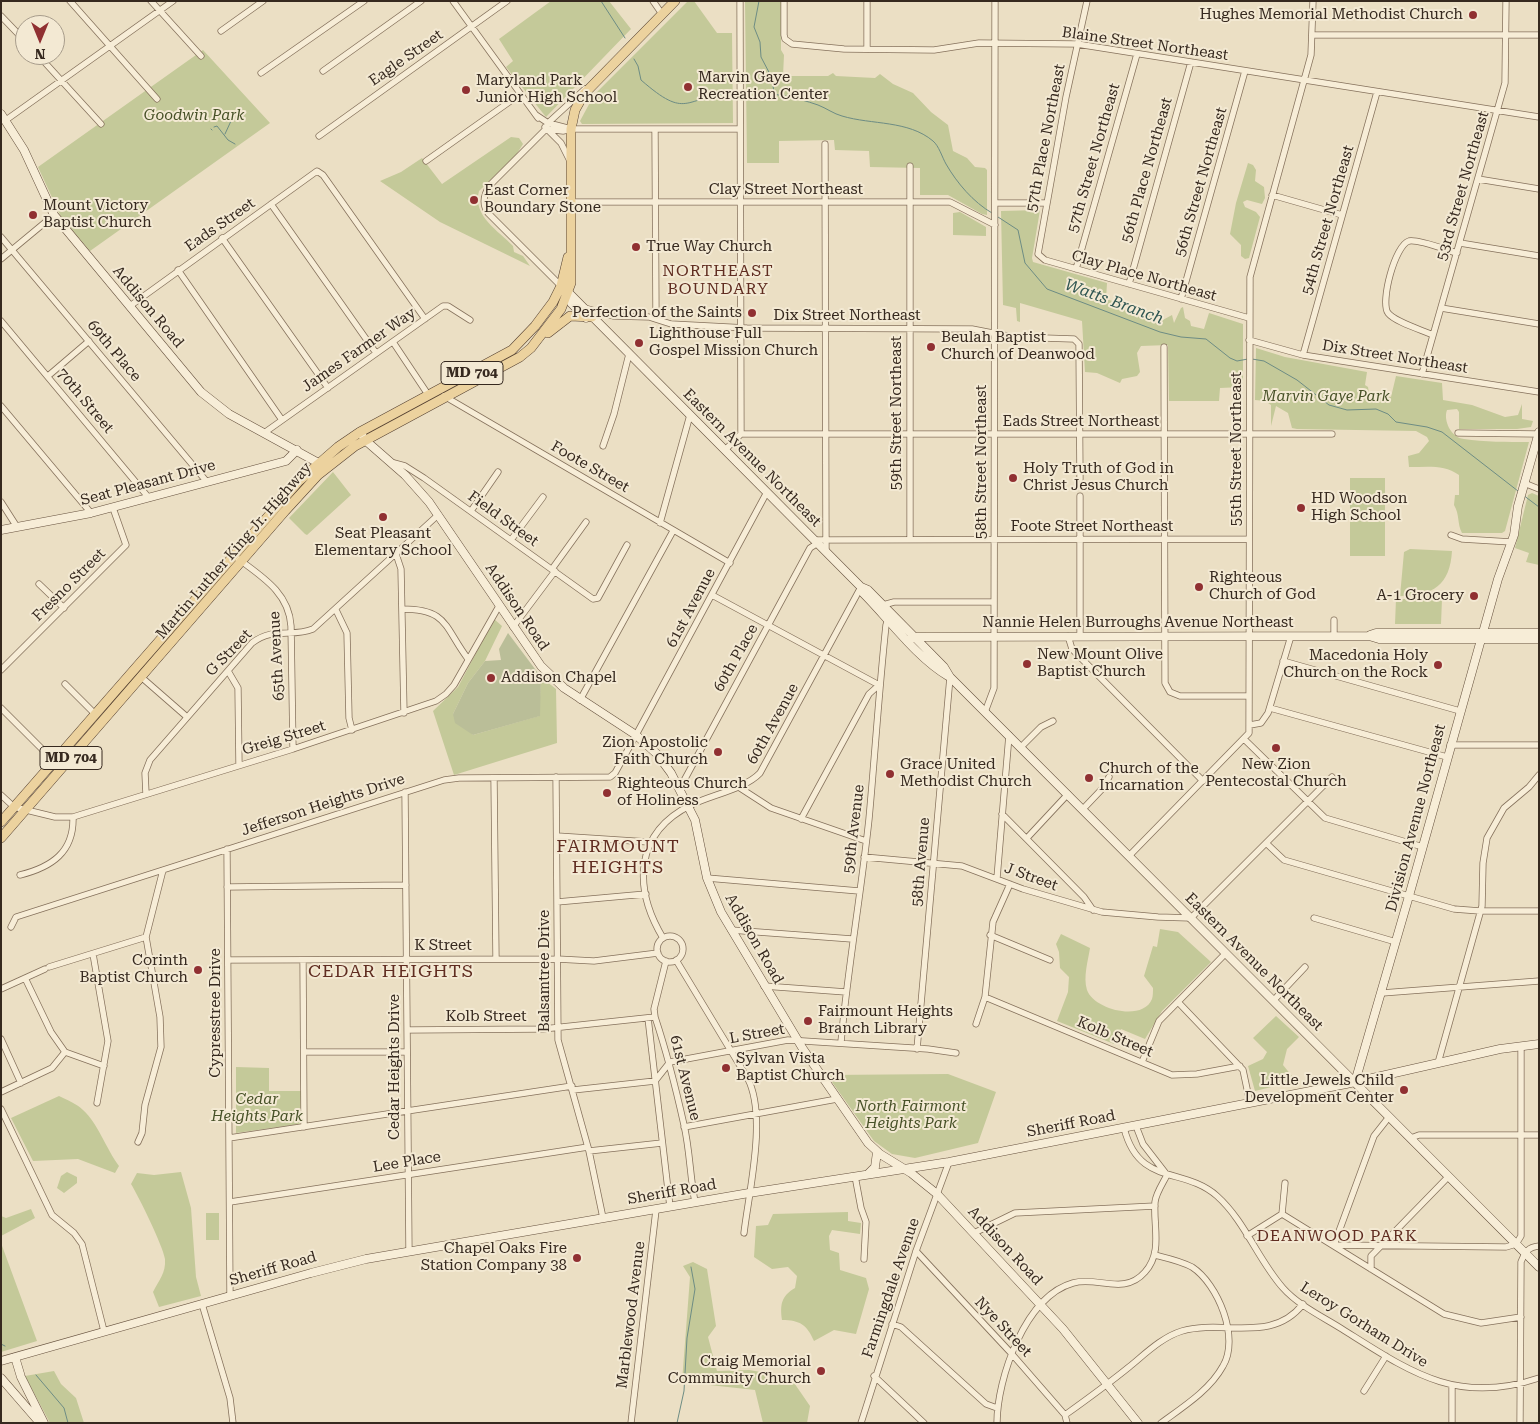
<!DOCTYPE html>
<html>
<head>
<meta charset="utf-8">
<style>
  body { margin:0 }
  #map { position:relative; width:1540px; height:1424px; overflow:hidden; background:#ebdfc4; font-family:"Roboto Serif",serif }
  canvas { display:block }
  .frame { position:absolute; inset:0; border:2px solid #36291f; pointer-events:none }
  .north { position:absolute; left:15px; top:15px; width:50px; height:50px; box-sizing:border-box; background:#f3e9d3; border:1px solid #a79c8b; border-radius:50%; rotate:180deg; font-size:14px; font-weight:700; line-height:20px; text-align:center; color:#36291f }
  .north::after { content:''; display:block; margin:auto; width:18px; height:22px; background:#903032; clip-path:polygon(50% 0,100% 100%,50% 72%,0 100%) }
</style>
</head>
<body>
<div id="map">
<canvas width="1540" height="1424"></canvas>
<div class="frame"></div>
<div class="north">N</div>
</div>
<script>
const ctx = document.querySelector('canvas').getContext('2d');
ctx.lineJoin = 'round';
function fillPath(path, color) {
  ctx.fillStyle = color;
  ctx.fill(path, 'evenodd');
}
function stroke(path, color, width, dash) {
  ctx.strokeStyle = color;
  ctx.lineWidth = width;
  ctx.lineCap = dash ? 'butt' : 'round';
  ctx.setLineDash(dash || []);
  ctx.stroke(path);
}
function label(font, color, halo, rows, align = 'center') {
  ctx.font = font + ' "Roboto Serif",serif';
  ctx.lineWidth = 4;
  ctx.setLineDash([]);
  ctx.textBaseline = 'middle';
  ctx.strokeStyle = halo;
  ctx.fillStyle = color;
  for (const [text, x, y, turn = 0] of rows) {
    ctx.save();
    ctx.translate(x, y);
    ctx.rotate((+turn || 0) * Math.PI / 180);
    ctx.textAlign = isNaN(turn) ? turn : align;
    if (halo) ctx.strokeText(text, 0, 0);
    ctx.fillText(text, 0, 0);
    ctx.restore();
  }
}
fillPath(new Path2D(`
  M551,1h58l22,28 -85,88 -40,-50 7,-6 -14,-22z
  M688,1h6l23,32h15l1,90 -151,1 -2,-3 14,-26z
  M745,1h36v49l3,5 -1,21h45l5,-3 3,3 39,2 5,-4 13,10 20,9 18,19 17,13 5,26 14,7 8,9 10,1 2,2v45l-5,-1 -34,-19h-28v-27l-50,-1 -1,-16 -34,-1 -1,-10 -55,1v22h-32z
  M203,50l67,73 -180,128 -29,-34 -23,-50z
  M511,137l8,1 4,6 -7,11 -37,36c-7,25 20,40 34,55l1,6 9,4 7,10 -90,-44 -60,-41 21,-9 21,-14 20,26z
  M1248,163l5,2 3,5 -1,11 9,6 1,11 -3,6 -15,-4 -4,2 2,5 11,5 4,5 -11,41 -4,1 -4,-3v-11l-11,-11 6,-31z
  M1040,210l-8,48 1,4 74,21 -1,16 29,9 1,5 7,5 2,-8 8,2 2,6 6,3 11,-6 2,8 7,-15 2,-1 2,11 5,3 1,5 13,3 5,-16 34,11v63l-23,1 -1,13h-50l-1,-56 -27,1 -4,7 3,19 -3,4 -15,3 -2,4 -23,-10 -12,-1 -3,-51 -62,-18v19l-3,-1 -1,-13 -13,-3 -2,-94z
  M960,212l26,15v9l-33,-1v-22z
  M1256,348l29,9 82,15 -2,13 3,2 1,6 22,4 5,-21 46,7 1,17 29,5 33,12 13,-2 4,-11v15l11,2 -2,6 -14,2h-58v-17l-2,-3 -10,1c-4,10 4,28 17,29 20,3 43,3 65,3l-24,89 -3,2h-40c-5,-9 -2,-18 -8,-28l1,-10h4v-20c-15,-11 -32,-8 -50,-8l-1,-11 11,-3 10,-12 -2,-4 -11,-6 -119,-2 -5,-1 -4,-15 -12,-7 -5,20v-21l-6,-4 -10,-1z
  M333,472l18,23 -44,40 -2,-1 -16,-16z
  M1350,478h35v78h-35z
  M1532,493l7,3v69l-13,-3 3,-9 -14,-5 13,-53z
  M1410,549l42,2c-2,34 -19,45 -52,45l4,-44z
  M1396,599h46l-1,25h-46z
  M494,619l8,7 -17,35 -17,22 -15,31 20,21 66,-19 2,-39 15,12 1,54 -103,32 -21,-64 25,-24z
  M1160,929l18,3 33,30 -49,49 -17,28 -24,-10 -7,15 -57,-23 11,-29 1,-15 -9,-9 -1,-16 -3,-8 5,-10 29,14c-2,13 -7,29 -3,42 7,20 56,32 65,9 1,-3 1,-8 1,-11l-9,-12 9,-30 4,1z
  M1276,1016l23,21 -12,12 -4,16 13,16 -41,10 -7,-25 15,-7 4,-7 -14,-14z
  M236,1067l33,1v23h32l-1,33 -64,9z
  M948,1074l48,18 -18,51 -63,15 -23,-4 -18,-13 -47,-66z
  M59,1096c8,4 18,8 24,14 14,12 24,40 36,56l-4,7 -37,-14 -45,2 -22,-43z
  M67,1172l10,5v6l-13,10 -7,-5 4,-12z
  M181,1172l10,36 5,69 5,19 -42,11 -6,-15c6,-12 13,-19 12,-33 -2,-13 -26,-62 -34,-75l6,-11 17,2z
  M31,1209l4,9 -34,18v-20l5,2z
  M848,1212v9l13,2 -1,11 -28,-4 -3,6 1,14 9,3 1,17 26,8 3,11 -13,45 -22,-4 -20,11c-7,-16 -14,-21 -32,-21 -2,-15 -1,-24 13,-32l2,-12 -9,-9 -16,2 -18,-12 2,-31 12,-1 5,-11z
  M219,1213v27h-13v-27z
  M1,1243l36,98 -36,11z
  M693,1262l14,7 9,57 -8,11 9,34 32,-1 41,7 20,29 -3,17h-44l-8,-33 -73,-8 8,-105 -7,-11z
  M54,1371l7,13 15,14 8,25h-34l-25,-47z`), '#c4c999');
fillPath(new Path2D(`
  M508,633l33,44 -1,39 -67,19 -18,-12 -2,-9 15,-31 17,-22 16,-1 -2,-11z`), '#babe98');
stroke(new Path2D(`
  M601,1l24,37
  M759,1l-5,26 6,15 1,15 11,21 2,15
  M634,59l4,7 3,14c47,41 42,17 91,13
  M748,93c23,-1 47,4 70,12 8,3 16,9 24,11 30,9 66,4 91,25 6,5 9,16 13,23 11,19 27,38 46,49
  M214,127l3,-1 11,14 7,4
  M211,129l1,1
  M225,134l6,-13
  M998,217l20,13 7,33 22,26 113,43 21,5 25,2 24,19 7,3 11,-2
  M1252,359l12,2 33,19 32,25 18,5 29,-1 12,5 8,8 31,5 15,5 76,59
  M1523,495l16,12
  M1,1344l4,2
  M36,1375l28,33 4,15
  M677,1423l7,-32 3,-53 8,-49 -4,-22`), '#6d8c84', 1);
const street = new Path2D(`
  M70,1l87,98
  M151,1l50,55
  M453,1l85,117
  M653,1l9,13
  M784,1v34l1,4 7,5 52,5 90,1 45,-7 98,1 462,73
  M1087,1l-21,96 -28,157 7,6 204,58
  M1,16l24,25
  M221,31l42,-30
  M1313,35h226
  M867,49v-48
  M38,55l63,69
  M323,71l98,-70
  M261,73l103,-72
  M536,115l12,8 23,6h169
  M6,120l167,-119
  M545,127l16,16 8,16
  M546,129l17,2 8,-2
  M655,129l1,189
  M319,136l188,-135
  M825,144l1,408
  M426,161l93,-66
  M1478,179l61,10
  M1272,195l70,20
  M571,202h379l45,23
  M995,203h52
  M271,204l105,149
  M1,237l206,245
  M222,238l106,150
  M1460,243l79,13
  M1,259l53,-44
  M1076,269l61,-215
  M178,270l104,150
  M1129,284l62,-222
  M561,286l-73,-73c-7,-10 -4,-19 2,-28l56,-56 2,-6 37,-34
  M1181,299l64,-228
  M130,306l187,-135 6,4 102,144
  M585,308l28,8 36,1 22,7 76,4 225,1 41,8 61,2 5,5 1,135
  M1441,308l98,16
  M1,321l148,177
  M1433,335c-11,-5 -38,-13 -45,-22 -8,-11 7,-68 21,-72 10,-2 37,9 48,12
  M1249,340l54,15 236,37
  M393,342l36,54
  M1164,347l1,336 5,9 10,4h69
  M1303,355l74,-263
  M1422,374l83,-291 1,-82
  M48,376l41,-35
  M444,396l286,167
  M1,406l90,107
  M264,433l179,-127h5l22,14
  M1458,433l80,1
  M741,434h591
  M603,446l11,-32 15,-60
  M725,450l16,-16 -1,-433
  M394,463l11,3 19,12 169,121 5,-1 29,-53
  M1524,483l15,6
  M1,502l16,25
  M471,511l27,-39
  M660,523l30,-108
  M1451,535l11,4 49,3
  M511,540l32,-43
  M814,540l435,-1
  M910,540v-374
  M396,554l5,15 3,144
  M233,555c26,20 56,36 58,71l2,123
  M552,569l34,-47
  M39,584l25,24
  M712,595l167,90
  M883,605l11,-3h100
  M402,609c46,0 42,18 66,50
  M336,610l11,23 2,85 3,12
  M1334,620v16
  M513,627l42,-56
  M1068,636l4,13 131,132
  M1080,636v-140
  M1283,661l177,50
  M1,670l125,-125 -13,-37
  M228,671l10,17 1,77
  M140,676l47,41
  M65,684l30,30
  M580,700l93,-169
  M1,708l53,53
  M1270,708l177,49
  M985,712l9,-24 1,-687
  M1250,725l11,-2 7,-10 23,-77
  M1245,740l80,78 98,29
  M1450,745h89
  M1021,747l20,-20 12,-6
  M556,777l2,263 31,111 14,67
  M494,778l2,181
  M737,786l34,22 95,33
  M680,788l130,-240 8,-5
  M405,792l4,460
  M146,794l-1,-21 5,-13 102,-117c22,-17 40,-5 61,-14l125,-114
  M1,795l13,12 41,10h18l220,-68 143,-48 10,-7 8,-9 45,-79
  M1083,809l20,-21 6,-11
  M1002,814l82,83 9,13
  M801,819l68,-125 10,-9
  M557,836l92,6
  M1027,838l41,-44
  M1266,843l18,17 170,49 26,2h59
  M227,849l3,447
  M1129,856l120,-123 1,-456 61,-222 2,-54
  M864,857l98,9 61,23 79,23 56,5 33,1 141,-141
  M20,875c32,-8 54,-23 53,-58
  M707,878l152,13
  M997,878l12,-143
  M227,887l179,-2
  M557,902l89,-8
  M1314,918l82,24
  M11,927l5,-10 428,-137 15,-2 151,-1 5,-4 21,-38 131,-243
  M731,930l121,9
  M990,935l60,25
  M657 949a13 13 0 1 1 26 0a13 13 0 1 1-26 0Z
  M663,938c-30,-50 -29,-105 28,-133 20,-10 54,-16 69,-32l101,-186
  M93,954l15,87 -11,62
  M228,960l329,-1 37,2 64,-8
  M303,960l1,167
  M676,960l72,119c19,38 1,112 -4,154
  M666,961l-12,48 1,8c12,36 21,72 29,108 6,26 6,52 11,77
  M49,967l97,-30
  M25,978l26,54 14,20 39,14
  M764,986l82,6
  M1,989l44,-20
  M1382,993l157,-12
  M985,997l187,78 25,-1 43,-8
  M1273,1001l32,-34
  M1178,1002l65,68 7,33
  M648,1018l22,189
  M976,1024l9,-27 8,-75 17,-38
  M407,1030l136,-1 112,-12
  M1,1039l20,44
  M841,1042c7,-75 20,-148 28,-223 6,-65 10,-129 17,-194l2,-6
  M917,1049l33,-372
  M304,1052h103
  M1142,1062l17,-41 67,-68
  M1438,1063l44,-157 1,-43 4,-25 17,-30 25,-21 10,-12
  M573,1090l82,-9 15,-19 118,-22 140,9 28,4
  M1,1092l51,-24 13,-16
  M1,1109l51,106 22,18 8,11 22,87
  M1389,1117l-15,19 -40,109 172,2 10,-3 5,-8v-190
  M1136,1126l7,18 24,31
  M684,1127l153,-28
  M1124,1128c15,59 59,38 93,68 28,25 41,64 66,92 15,17 40,29 59,41 67,42 114,77 197,49
  M229,1138l343,-52
  M1411,1138l8,-3h120
  M138,1142l4,-9 3,-28 16,-58 -1,-30 -14,-80 17,-67
  M589,1151l73,-8
  M855,1176l6,32 5,14 -2,37
  M230,1202l358,-55
  M1282,1214l162,100 37,9 40,-6
  M974,1233l41,-20 140,-7
  M1247,1236l35,-22 3,-31
  M916,1251l95,102 54,62 2,8
  M1155,1255c12,3 26,6 37,12 26,17 48,71 31,99 -13,24 -40,41 -62,57
  M1371,1269v-13l4,-4 74,-76
  M202,1304l28,94 3,25
  M892,1324l9,3 85,77 11,4
  M874,1376l50,47
  M1364,1391l22,-35
  M1065,1415c21,-15 43,-31 64,-48 16,-13 33,-30 53,-36 42,-12 90,13 121,-27
  M631,1423l25,-213
  M861,1423l55,-172 33,-89
  M997,1423c0,-44 28,-127 76,-140 25,-7 51,13 72,-11 18,-20 8,-46 10,-70 1,-9 8,-19 12,-27
  M1452,1423v-37
  M1520,1423l1,-161c4,-10 7,-15 18,-16`);
const secondary = new Path2D(`
  M1,114l23,36 30,65 147,177 28,22 95,52
  M565,289l296,298 7,3 76,77 6,10 589,590
  M569,294l2,9 15,15
  M360,432l5,8 40,35 24,27 112,164 23,22 72,47 21,19 14,19 24,47 12,58 14,34 82,137 65,94 12,11 31,19 26,21 126,135 75,94
  M1,530l90,-17 195,-52 11,-11
  M861,587l2,6c26,26 54,65 85,83
  M1370,635l6,-2h163
  M908,641l6,-4 455,-1 10,3h160
  M1355,1082l54,-186 89,-317 16,-44 4,-29 21,-74
  M868,1174l7,-7 2,-15
  M15,1357l6,20 23,46
  M1,1361l310,-88 55,-14 383,-66 200,-31 397,-78 154,-35 39,-5
  M1,1378l39,45`);
const primary = new Path2D(`
  M548,333l22,-17 22,1
  M1,822l298,-341 39,-34 22,-15 152,-82 23,-24 18,-24 8,-16 7,-29
  M1,838l284,-327 33,-36 37,-29 165,-89 11,-9 30,-39 10,-26v-154l4,-19 9,-16 91,-93`);
stroke(street, '#85715c', 7);
stroke(secondary, '#67523f', 9);
stroke(primary, '#533f30', 10);
stroke(street, '#f7edd7', 5.5);
stroke(secondary, '#f7edd7', 8);
stroke(primary, '#ecd29e', 9);
for (const [x, y, r, color] of [
  [1473,15,5,"#903032"],
  [688,87,5,"#903032"],
  [466,90,5,"#903032"],
  [474,200,5,"#903032"],
  [33,215,5,"#903032"],
  [636,247,5,"#903032"],
  [752,313,5,"#903032"],
  [639,343,5,"#903032"],
  [931,347,5,"#903032"],
  [1013,478,5,"#903032"],
  [1301,508,5,"#903032"],
  [383,517,5,"#903032"],
  [1199,587,5,"#903032"],
  [1474,596,5,"#903032"],
  [1027,664,5,"#903032"],
  [1438,665,5,"#903032"],
  [491,678,5,"#903032"],
  [1276,748,5,"#903032"],
  [718,752,5,"#903032"],
  [890,774,5,"#903032"],
  [1089,778,5,"#903032"],
  [607,793,5,"#903032"],
  [198,970,5,"#903032"],
  [808,1021,5,"#903032"],
  [726,1068,5,"#903032"],
  [1404,1090,5,"#903032"],
  [577,1258,5,"#903032"],
  [821,1371,5,"#903032"]
]) {
  const dot = new Path2D();
  dot.arc(x, y, r, 0, 2 * Math.PI);
  ctx.fillStyle = color;
  ctx.fill(dot);
  stroke(dot, '#f3e9d3', 2);
}
for (const [x, y, w] of [
  [472,373,62],
  [71,758,62]
]) {
  const box = new Path2D();
  box.roundRect(x - w / 2, y - 11.5, w, 23, 4);
  ctx.fillStyle = '#f3e9d3';
  ctx.fill(box);
  stroke(box, '#36291f', 1);
}
label('bold 14px', '#36291f', null, [
  ["MD 704",472,373],
  ["MD 704",71,758]
]);
label('15px', '#36291f', '#f3e9d3', [
  ["Hughes Memorial Methodist Church",1463,15,"right"],
  ["Marvin Gaye",698,78],
  ["Recreation Center",698,95],
  ["Maryland Park",476,81],
  ["Junior High School",476,98],
  ["East Corner",484,191],
  ["Boundary Stone",484,208],
  ["Mount Victory",43,206],
  ["Baptist Church",43,223],
  ["True Way Church",646,247],
  ["Perfection of the Saints",742,313,"right"],
  ["Lighthouse Full",649,334],
  ["Gospel Mission Church",649,351],
  ["Beulah Baptist",941,338],
  ["Church of Deanwood",941,355],
  ["Holy Truth of God in",1023,469],
  ["Christ Jesus Church",1023,486],
  ["HD Woodson",1311,499],
  ["High School",1311,516],
  ["Seat Pleasant",383,534,"center"],
  ["Elementary School",383,551,"center"],
  ["Righteous",1209,578],
  ["Church of God",1209,595],
  ["A-1 Grocery",1464,596,"right"],
  ["New Mount Olive",1037,655],
  ["Baptist Church",1037,672],
  ["Macedonia Holy",1428,656,"right"],
  ["Church on the Rock",1428,673,"right"],
  ["Addison Chapel",501,678],
  ["Zion Apostolic",708,743,"right"],
  ["Faith Church",708,760,"right"],
  ["Grace United",900,765],
  ["Methodist Church",900,782],
  ["New Zion",1276,765,"center"],
  ["Pentecostal Church",1276,782,"center"],
  ["Church of the",1099,769],
  ["Incarnation",1099,786],
  ["Righteous Church",617,784],
  ["of Holiness",617,801],
  ["Corinth",188,961,"right"],
  ["Baptist Church",188,978,"right"],
  ["Fairmount Heights",818,1012],
  ["Branch Library",818,1029],
  ["Sylvan Vista",736,1059],
  ["Baptist Church",736,1076],
  ["Little Jewels Child",1394,1081,"right"],
  ["Development Center",1394,1098,"right"],
  ["Chapel Oaks Fire",567,1249,"right"],
  ["Station Company 38",567,1266,"right"],
  ["Craig Memorial",811,1362,"right"],
  ["Community Church",811,1379,"right"]
], 'left');
label('15px', '#36291f', '#f3e9d3', [
  ["Blaine Street Northeast",1145,44,8],
  ["Eagle Street",406,58,-35],
  ["57th Place Northeast",1046,138,-79],
  ["57th Street Northeast",1094,158,-74],
  ["56th Place Northeast",1147,170,-74],
  ["56th Street Northeast",1201,182,-74],
  ["53rd Street Northeast",1463,186,-74],
  ["Clay Street Northeast",786,190],
  ["54th Street Northeast",1328,220,-74],
  ["Eads Street",220,225,-35],
  ["Clay Place Northeast",1144,276,16],
  ["Addison Road",148,307,50],
  ["Dix Street Northeast",847,316],
  ["James Farmer Way",359,350,-35],
  ["69th Place",114,351,50],
  ["Dix Street Northeast",1395,357,9],
  ["70th Street",85,401,50],
  ["59th Street Northeast",897,413,-90],
  ["Eads Street Northeast",1081,422],
  ["55th Street Northeast",1237,449,-90],
  ["Eastern Avenue Northeast",752,458,45],
  ["58th Street Northeast",982,462,-90],
  ["Foote Street",590,467,30],
  ["Seat Pleasant Drive",148,483,-15],
  ["Field Street",503,519,36],
  ["Foote Street Northeast",1092,527],
  ["Martin Luther King Jr. Highway",234,551,-49],
  ["Fresno Street",69,585,-45],
  ["Addison Road",517,607,56],
  ["61st Avenue",691,608,-62],
  ["Nannie Helen Burroughs Avenue Northeast",1138,623],
  ["G Street",229,653,-46],
  ["65th Avenue",277,656,-93],
  ["60th Place",736,658,-61],
  ["60th Avenue",773,724,-61],
  ["Greig Street",284,738,-17],
  ["Jefferson Heights Drive",323,805,-18],
  ["Division Avenue Northeast",1416,818,-75],
  ["59th Avenue",854,829,-83],
  ["58th Avenue",921,862,-85],
  ["J Street",1031,877,20],
  ["Addison Road",754,939,60],
  ["K Street",443,946],
  ["Eastern Avenue Northeast",1254,962,45],
  ["Balsamtree Drive",545,971,-90],
  ["Cypresstree Drive",216,1013,-90],
  ["Kolb Street",486,1017],
  ["L Street",757,1034,-10],
  ["Kolb Street",1115,1037,23],
  ["Cedar Heights Drive",395,1067,-90],
  ["61st Avenue",685,1078,76],
  ["Sheriff Road",1071,1124,-11],
  ["Lee Place",407,1162,-9],
  ["Sheriff Road",672,1192,-10],
  ["Addison Road",1005,1246,47],
  ["Sheriff Road",273,1269,-16],
  ["Farmingdale Avenue",891,1288,-71],
  ["Marblewood Avenue",631,1315,-83],
  ["Leroy Gorham Drive",1364,1325,32],
  ["Nye Street",1003,1327,47]
]);
label('italic 15px', '#475127', '#f3e9d3', [
  ["Goodwin Park",194,116],
  ["Marvin Gaye Park",1326,397],
  ["Cedar",257,1100],
  ["Heights Park",257,1117],
  ["North Fairmont",911,1107],
  ["Heights Park",911,1124]
]);
ctx.letterSpacing = '1px';
label('16px', '#602d21', '#f3e9d3', [
  ["NORTHEAST",718,271],
  ["BOUNDARY",718,289],
  ["DEANWOOD PARK",1337,1236]
]);
ctx.letterSpacing = '0px';
label('italic 16px', '#2f5551', '#f3e9d3', [
  ["Watts Branch",1114,302,20]
]);
ctx.letterSpacing = '1px';
label('18px', '#602d21', '#f3e9d3', [
  ["FAIRMOUNT",618,847],
  ["HEIGHTS",618,868],
  ["CEDAR HEIGHTS",391,972]
]);
ctx.letterSpacing = '0px';
</script>
</body>
</html>
